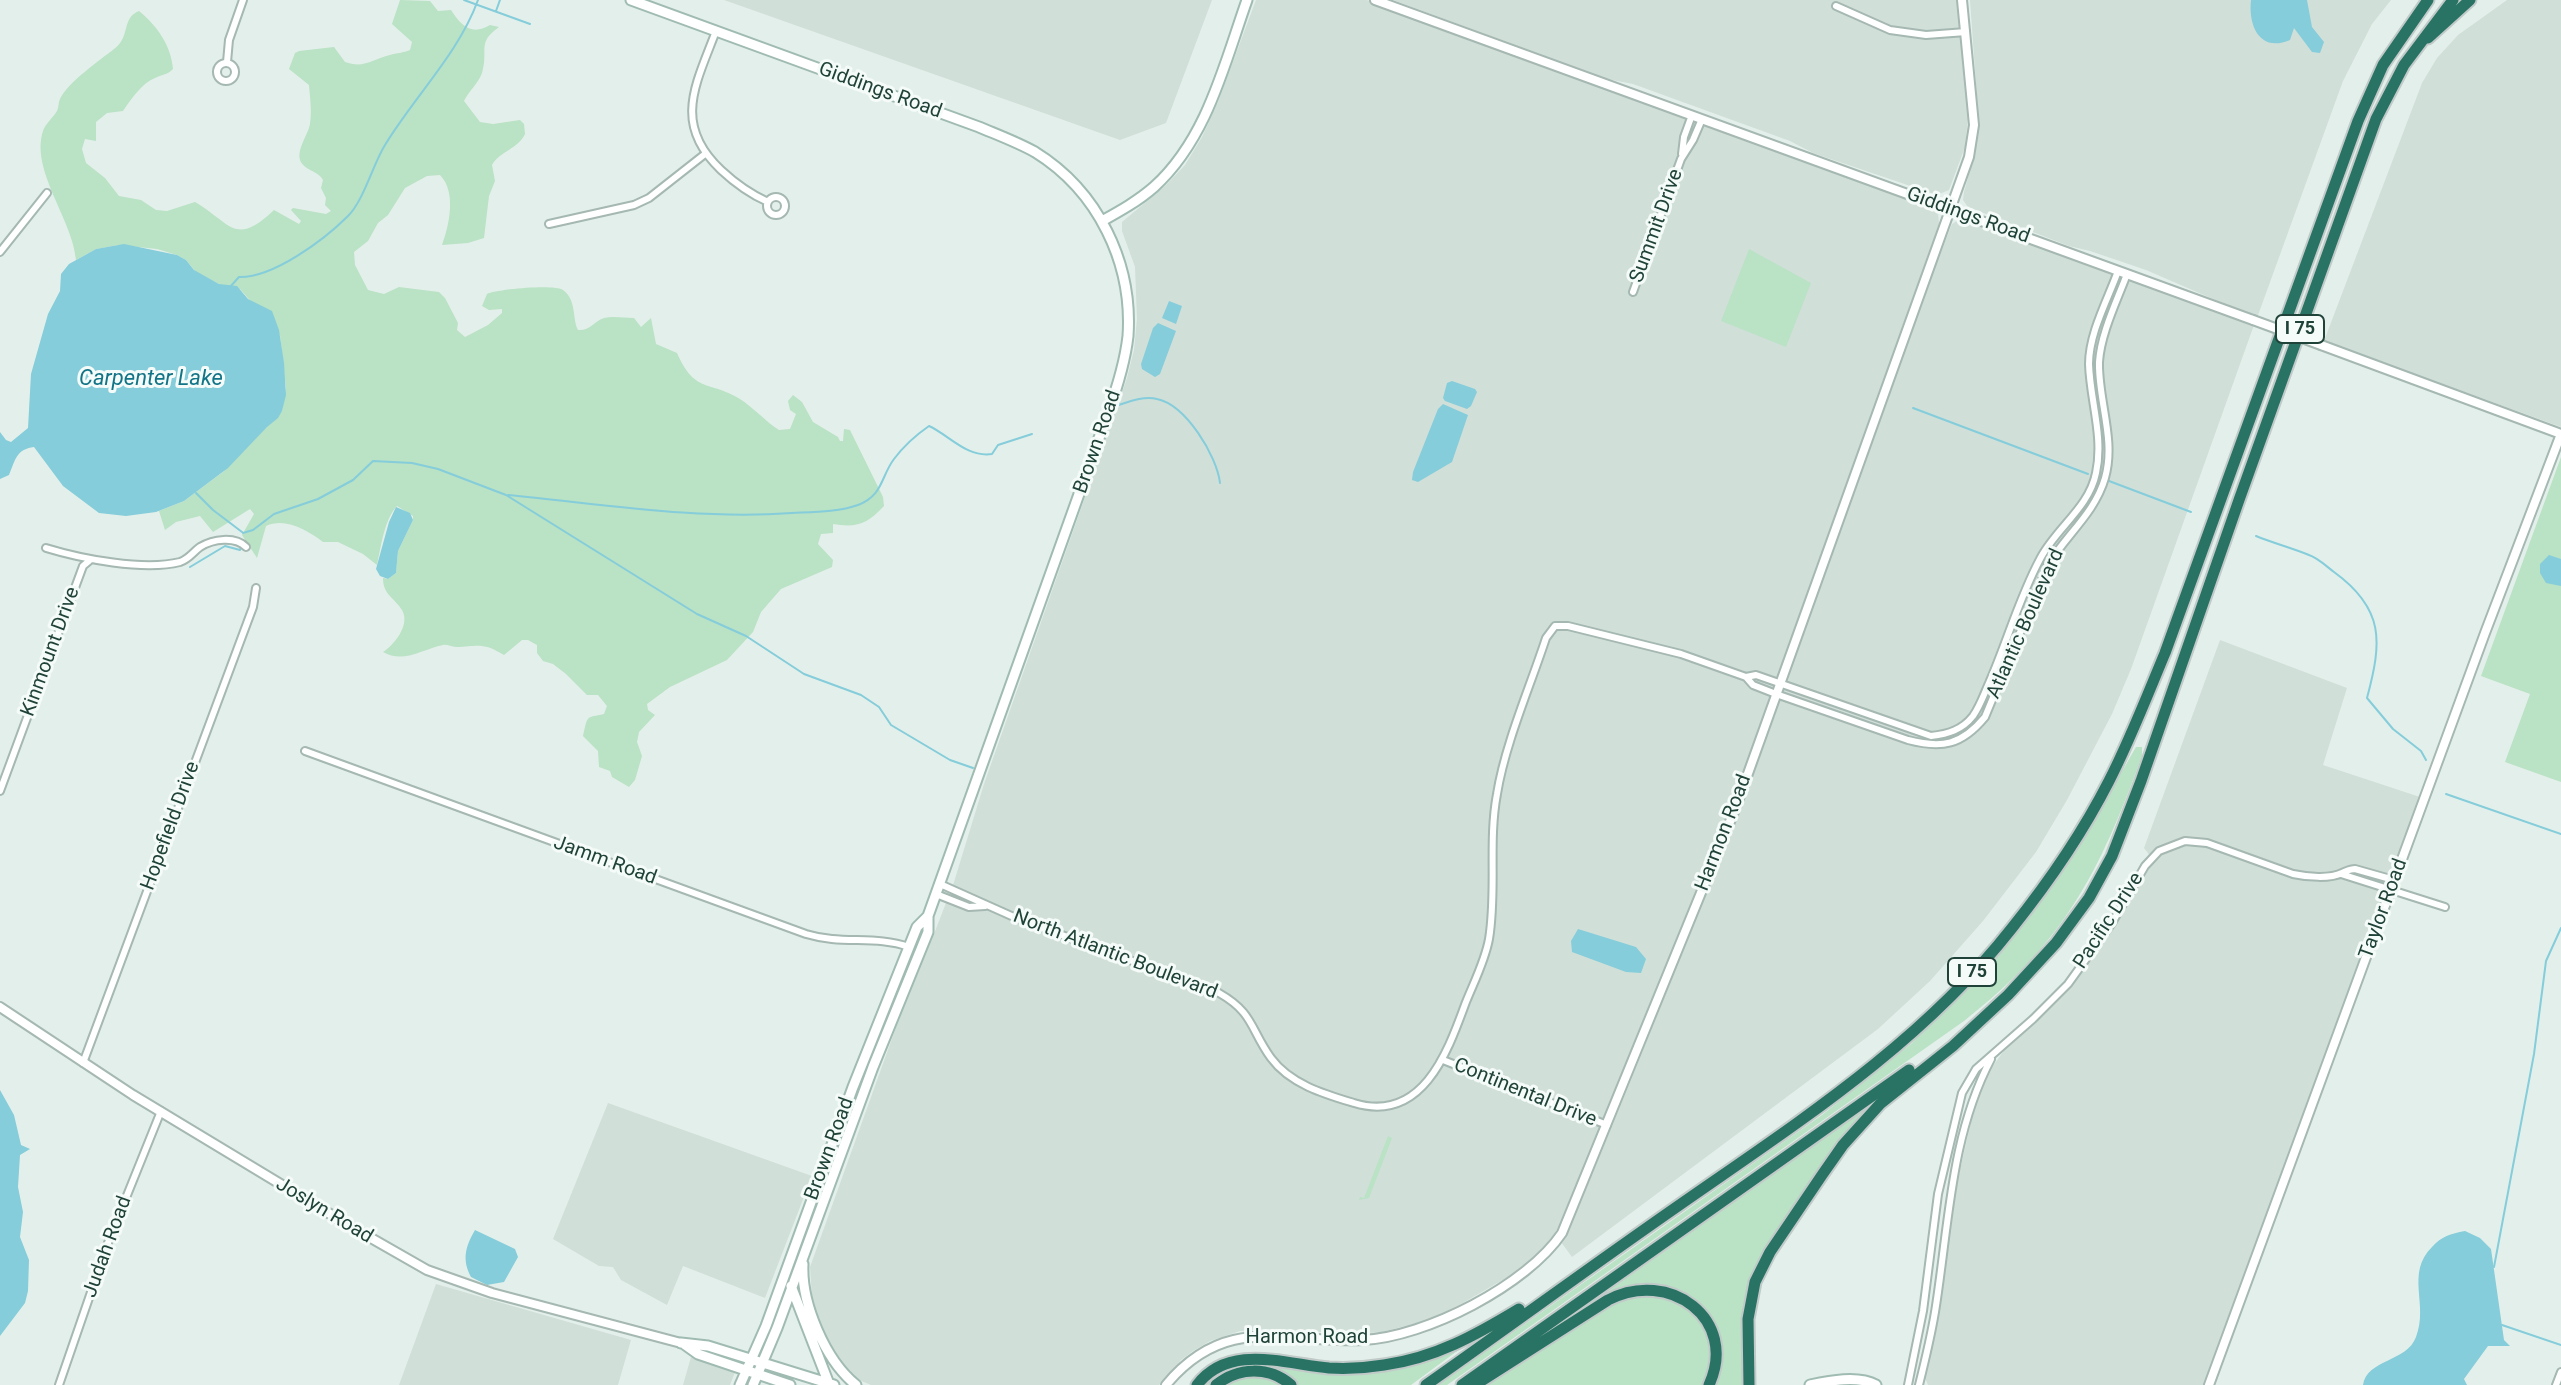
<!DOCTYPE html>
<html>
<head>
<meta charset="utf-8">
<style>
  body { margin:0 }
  canvas { display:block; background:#e3efea }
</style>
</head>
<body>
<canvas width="2561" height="1385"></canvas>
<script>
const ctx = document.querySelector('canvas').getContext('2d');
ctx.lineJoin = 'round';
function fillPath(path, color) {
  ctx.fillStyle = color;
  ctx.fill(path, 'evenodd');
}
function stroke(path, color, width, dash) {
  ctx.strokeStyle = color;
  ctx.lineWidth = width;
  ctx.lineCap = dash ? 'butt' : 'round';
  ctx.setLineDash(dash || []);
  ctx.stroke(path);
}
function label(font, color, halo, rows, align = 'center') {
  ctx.font = font + ' Roboto,sans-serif';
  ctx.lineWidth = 6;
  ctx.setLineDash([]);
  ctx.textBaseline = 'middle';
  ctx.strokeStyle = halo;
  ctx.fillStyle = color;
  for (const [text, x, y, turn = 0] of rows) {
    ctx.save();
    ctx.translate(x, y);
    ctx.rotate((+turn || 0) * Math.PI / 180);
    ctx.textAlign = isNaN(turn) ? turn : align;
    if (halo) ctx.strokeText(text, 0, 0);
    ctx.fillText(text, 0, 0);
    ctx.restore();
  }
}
fillPath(new Path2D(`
  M724,0h488l-46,123 -46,17z
  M1256,0h111l562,206 9,7 1,11 -220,615 -155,379 -16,26 -35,30 -66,38 -19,8 -46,12 -30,2 -81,-5 -31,2 -30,10 -17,10 -12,9 -22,25h-288l-17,-7 -12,-11 -12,-20 -18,-48 -2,-32 112,-312 12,-21 20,-52 30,-98 143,-406 7,-28 3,-31 -2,-52 -13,-36v-9l44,-37 19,-20 17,-28 16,-35z
  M1393,0h564l12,109 -4,38 -16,43 -12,5 -124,-42 -23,-12 -157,-57 -26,-5z
  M1970,0h421l-19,24 -29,57 -86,237 -111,-48 -56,-19 -21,-5 -101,-39 -5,-7 1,-8 11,-39 4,-27z
  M2507,0h54v427l-237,-86 98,-258 15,-25 21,-23z
  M1960,219l186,65 108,41 -123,344 -19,45 -45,86 -31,52 -53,69 -53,60 -52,48 -306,228 -11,-15 13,-24 55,-133 108,-268 184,-515 31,-78z
  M2220,640l127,48 -24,77 97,32 -215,588h-277l-4,-9 14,-63 16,-117 23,-100 8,-19 18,-25 55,-52 40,-47 56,-92 -10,-13z
  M608,1103l204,73 -47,122 -82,-32 -16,39 -46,-25 -8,-13 -14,-1 -46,-27z
  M436,1284l195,56 -13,45h-219z
  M691,1357l44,15 -5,13h-47z`), '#d1dfd9');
fillPath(new Path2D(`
  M400,0l30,1 8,10 13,-1c10,16 21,26 39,15l9,2c-23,16 -10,23 -17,46 -4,11 -14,19 -18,28l16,21 13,2 27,-4 4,4 1,10c-7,15 -25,17 -33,31l3,16 -6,15 -5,42 -16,5 -26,2c7,-19 15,-53 -2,-70l-13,1 -22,12 -17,27 -10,8 -10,18 -14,11 1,13 13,25 16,4 15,-7 40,5 6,6 13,25 -1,7 8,7 23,-12 14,-12v-4l-13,1 -7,-4 5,-12c10,-5 68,-10 76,-4 14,10 9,29 15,40 12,1 15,-8 26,-12 9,-2 20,0 30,0l7,9 10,-9 5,26 21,9c18,41 32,27 63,46 14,9 25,22 39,31l11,-1 6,-15 -6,-4 -2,-9 5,-6 9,7 11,20 25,15 2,4h3l1,-12 6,1 33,67 1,9c-17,18 -27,22 -51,18v9l-12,1 -3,10 15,16 -1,7 -51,22 -20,23 -8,20 -26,28 -57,27 -23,17 1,6 7,5 -16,17 -2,10 5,14 -7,24 -6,7 -17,-10 -2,-6 -11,-4 -1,-16 -15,-15c5,-22 3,-18 21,-22l3,-8 -9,-11h-11l-21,-21 -13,-10 -10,-3 -6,-8v-8l-9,-5h-6l-18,15c-21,-13 -25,-9 -48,-8 -5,0 -9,-3 -13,-2 -20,4 -40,19 -60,7 10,-6 28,-27 19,-42 -8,-13 -19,-15 -19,-32l5,1 8,-6 2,-22 15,-31v-4l-16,-10c-13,14 -16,41 -20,59l-14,-11 -25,-12h-15c-15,-11 -37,-25 -57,-16l-9,32 -15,-23 12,-21 -4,-5 -37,23 -13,-16 -24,6 -11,8 -6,-19 25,-10 39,-29 59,-61 4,-23 -6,-53 -40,-46 -17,-3 -27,-14 -10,-12 -9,-5 -20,-6 -38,-4 -23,4 -20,11c-3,-40 -46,-90 -33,-129 2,-7 10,-13 14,-20 2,-4 1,-8 3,-12 7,-16 40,-39 54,-50 17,-12 7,-31 25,-38 18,15 32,34 34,58 -6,6 -10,5 -18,9 -14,6 -23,20 -32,33l-16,2 -11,9v19l-11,-2 -3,10 4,14 19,15 14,18 22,4 15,10 11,1 28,-9c37,22 40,45 79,8l25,14 2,-3 -10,-11 2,-2 33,6 5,-3 -6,-6 1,-7 -5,-10 2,-8c-5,-10 -19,-9 -23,-20 -3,-12 8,-25 10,-36 2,-14 0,-26 -1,-39l-20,-16 6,-16 4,-2 35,-4 11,15c19,7 28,-3 45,-7 7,-2 13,-2 20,-5l2,-8 -20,-18z
  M1749,249l62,34 -25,64 -65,-26z
  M2561,457v325l-56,-20 25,-68 -49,-18z
  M2136,747h6v9c-43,117 -77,186 -178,265l-517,364h-9l384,-270 89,-71 77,-78 49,-60 42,-60z
  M1872,1104l-115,160 -13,42v79h-32l-2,-60c-12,-11 -27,-30 -43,-37 -37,-17 -79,19 -108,38z
  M1388,1136l4,2 -23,60 -10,2 1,-3 4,1z
  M1653,1293c10,4 21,7 30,12 29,16 30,52 21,80h-222l140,-89z
  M1468,1343l-57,42h-115l-22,-14 -57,8 -6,6h-7l12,-10 18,-9 31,-2 64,7z
  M1246,1375l19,1 20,9h-63z`), '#bae2c5');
fillPath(new Path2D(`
  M2251,0h56l5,27 12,15 -4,11 -8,-1 -18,-24 -4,12c-30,13 -42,-14 -39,-40z
  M124,244l53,11 9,5 8,10 25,14 18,2 11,13 24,12 7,19 5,33 2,32 -4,16 -4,7 -11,9 -39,41 -44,33 -28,11 -30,4 -27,-3 -36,-27 -29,-39c-18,2 -19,14 -25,28l-9,4v-47l6,8 5,2 17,-14 3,-54 17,-60 12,-23 1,-17 8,-10 27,-15z
  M1169,301l13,5 -6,18 -14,-6z
  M1158,323l18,8 -16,43 -5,3 -13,-8 -1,-5 12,-36z
  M1452,381l23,8 2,3 -6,14 -4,3 -22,-8 -2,-3 4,-15z
  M1443,404l25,11 -16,47 -34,20 -6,-2 1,-8 25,-63z
  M396,507l14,6 3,7 -15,31 -2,22 -8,6 -8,-3 -4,-7 13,-47z
  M2549,555l12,4v27l-15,-3 -6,-10v-9z
  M1578,929l58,18 10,12 -5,14 -15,-1 -54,-20 -1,-11z
  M0,1090l14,25 7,30 9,4 -10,6 -2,32 5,25 -3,25 9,23 -1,31 -3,12 -25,33z
  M475,1230l40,19 3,8 -14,25 -17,3 -16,-8c-9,-17 -6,-30 4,-47z
  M2465,1231l15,7 11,11 13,91 6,6h-22l-24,33 3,6h-104c4,-26 44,-23 53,-48 13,-33 -11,-63 16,-90 10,-11 18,-13 33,-16z`), '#85cdda');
stroke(new Path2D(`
  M464,0l66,24
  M496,11l4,-11
  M230,287l9,-10c34,1 85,-37 109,-61 16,-16 25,-52 37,-71 29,-48 74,-92 93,-145
  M1119,405c12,-4 25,-9 38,-6 29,6 60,57 63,84
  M1913,408l175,66
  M2109,481l82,31
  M196,493l17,17 29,22
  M508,495c94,9 189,25 284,18 21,-1 47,-1 66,-8 25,-9 23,-29 36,-46 9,-12 22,-24 35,-33 20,9 38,32 63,28l6,-9 34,-11
  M243,533l10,-3 21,-16 44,-15 35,-19 20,-19 39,2 26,6 68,26 191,119 49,22 58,38 57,21 18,12 12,18 59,35 23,8
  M2256,536c17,7 36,12 53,19 9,3 17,11 25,17 51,37 48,70 33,126l26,31 28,22 5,9
  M190,567l35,-21 15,4 1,-4
  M2446,794l115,40
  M2494,1267l40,-213 12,-93 15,-33
  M2502,1325l59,20`), '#85cdda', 2);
const minor = new Path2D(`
  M1836,6l54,24 36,5 40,-3
  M716,31c-20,53 -44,93 5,139 15,14 29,24 47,32
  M227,62l2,-22 14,-40
  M217 72a9 9 0 1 1 18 0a9 9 0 1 1-18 0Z
  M1682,154l2,-17 8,-22
  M767 206a9 9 0 1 1 18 0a9 9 0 1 1-18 0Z
  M549,224l85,-19 15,-7 56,-44
  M0,252l47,-59
  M1633,292l48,-133 12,-19 9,-21
  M46,548c36,11 98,23 134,14 9,-3 13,-10 20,-15 13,-8 35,-11 46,0
  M1746,677l10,-2 175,61c17,-2 31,-6 42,-20 7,-10 11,-22 16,-33 18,-41 30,-85 51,-124 16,-31 49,-51 56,-86 8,-36 -6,-73 -7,-109 0,-31 19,-65 29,-93
  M305,751l501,183c36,11 69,1 103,13
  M0,791l83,-225 6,-5
  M2341,874l104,33
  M940,884l76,34 203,75c35,20 31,36 52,65 19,26 53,36 83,45 69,21 94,-52 112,-101 8,-20 19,-41 23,-63 8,-48 -1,-97 8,-145 8,-50 33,-107 49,-156l9,-12h13l113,28 65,23 7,8 23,9 132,46c34,9 54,5 77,-23l63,-152c18,-30 47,-52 57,-87 11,-38 -7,-78 -6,-116 2,-29 18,-61 28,-88
  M936,894l33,13 16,-1
  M1443,1060l164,65
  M83,1063l170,-456 3,-19
  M59,1385l50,-145 52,-129
  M1908,1385l15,-74 15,-117 24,-101 14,-24 57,-50 35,-35 44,-61 33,-57 14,-15 26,-10 22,2 86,31c14,3 37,5 49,-1 5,-2 8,-4 13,-4l39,11
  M1919,1385c6,-24 12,-49 16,-73 14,-86 15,-175 56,-253
  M2556,1385l5,-13`);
const tertiary = new Path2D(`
  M1375,0l878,320
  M2321,345l240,89
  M0,1007l133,88 217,131 77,44 65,23 189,50
  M1166,1385c60,-72 119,-42 197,-45 63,-3 164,-55 199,-107l174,-426 233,-650 5,-32 -12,-125
  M2209,1385l276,-752 76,-199`);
const secondary = new Path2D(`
  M631,0l348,127c19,8 38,15 56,25 63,39 98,111 93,184 -3,27 -11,52 -20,77l-180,503v16l-55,135 -96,261 -24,57
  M1102,221c18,-10 36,-20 52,-34 53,-48 70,-122 93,-187
  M803,1264c-2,39 22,96 53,121
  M791,1286l38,98
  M681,1343l27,3 126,39
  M684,1344l14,10 92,31
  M740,1385l26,-59 87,-239 64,-160 11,-11
  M1810,1385c19,-4 48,-10 66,0`);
const motorway = new Path2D(`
  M2428,38l42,-38
  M1197,1385c32,-42 88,-21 132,-17 18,1 37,0 55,-3 51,-7 92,-30 135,-56
  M1216,1385c22,-18 53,-19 75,0
  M1426,1385c84,-59 167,-120 252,-179 119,-83 243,-162 334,-278 36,-45 71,-96 97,-147 21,-41 38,-85 56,-128l193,-532 25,-56 45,-65
  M1462,1385l447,-315
  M1475,1385l133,-85c61,-32 131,19 101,85
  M1749,1385l-1,-66 7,-37 15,-30 52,-77 21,-30 37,-41 73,-58 55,-51 48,-52 33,-45 23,-42 29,-75 98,-281 137,-381 28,-54 49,-65`);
stroke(minor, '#a5b8b1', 10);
stroke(tertiary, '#a5b8b1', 12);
stroke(secondary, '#a0bcb2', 13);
stroke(motorway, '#c1cac8', 15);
stroke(minor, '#fff', 6);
stroke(tertiary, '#fff', 8);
stroke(secondary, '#fff', 9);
stroke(motorway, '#287363', 11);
const tertiaryBridge = new Path2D(`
  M2253,320l68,25`);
stroke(tertiaryBridge, '#a5b8b1', 12, []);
stroke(tertiaryBridge, '#fff', 8);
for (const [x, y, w] of [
  [2300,329,48],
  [1972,972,48]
]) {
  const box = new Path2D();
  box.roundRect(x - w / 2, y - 14, w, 28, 6);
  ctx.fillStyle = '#f5fbf8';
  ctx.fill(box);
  stroke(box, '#204339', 2);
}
label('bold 18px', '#204339', null, [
  ["I 75",2300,329],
  ["I 75",1972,972]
]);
label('20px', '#204339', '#f5fbf8', [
  ["Giddings Road",880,91,20],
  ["Giddings Road",1968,216,20],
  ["Summit Drive",1657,226,-70],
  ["Brown Road",1098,442,-71],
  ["Atlantic Boulevard",2026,624,-66],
  ["Kinmount Drive",51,652,-70],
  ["Hopefield Drive",171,826,-70],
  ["Harmon Road",1724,833,-69],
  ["Jamm Road",605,861,20],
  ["Taylor Road",2384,909,-70],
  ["Pacific Drive",2109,921,-57],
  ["North Atlantic Boulevard",1115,955,21],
  ["Continental Drive",1525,1093,22],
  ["Brown Road",830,1149,-70],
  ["Joslyn Road",324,1211,31],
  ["Judah Road",108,1247,-70],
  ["Harmon Road",1307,1338]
]);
label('italic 22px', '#127487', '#f5fbf8', [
  ["Carpenter Lake",151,379]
]);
</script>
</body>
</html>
